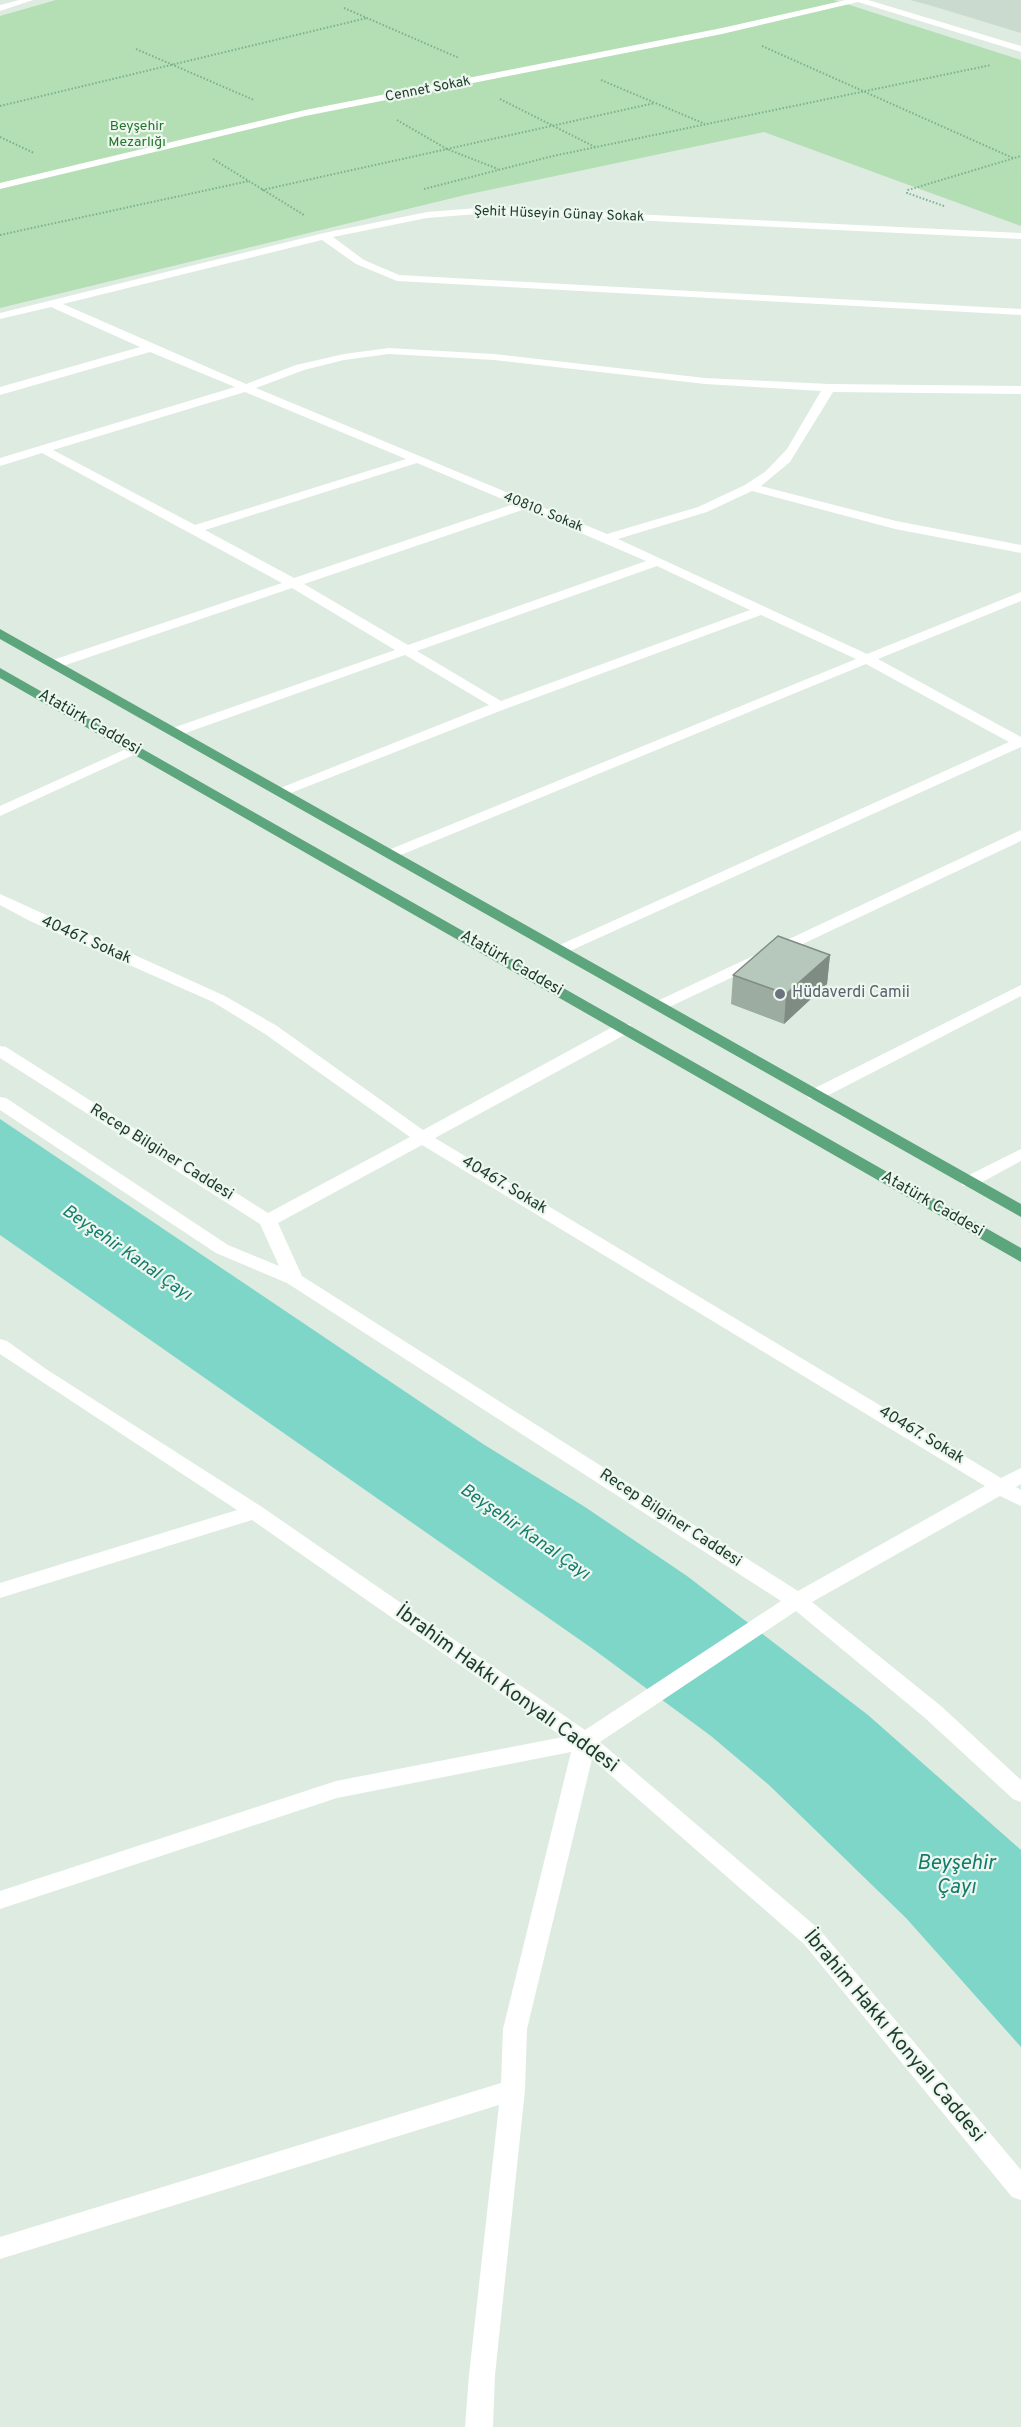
<!DOCTYPE html>
<html>
<head>
<meta charset="utf-8">
<style>
  body { margin:0 }
  canvas { display:block; background:#ddebe0 }
</style>
</head>
<body>
<canvas width="1021" height="2427"></canvas>
<script>
const ctx = document.querySelector('canvas').getContext('2d');
ctx.lineJoin = 'round';
function fillPath(path, color) {
  ctx.fillStyle = color;
  ctx.fill(path, 'evenodd');
}
function stroke(path, color, width, dash) {
  ctx.strokeStyle = color;
  ctx.lineWidth = width;
  ctx.lineCap = dash ? 'butt' : 'round';
  ctx.setLineDash(dash || []);
  ctx.stroke(path);
}
function label(font, color, halo, rows, align = 'center') {
  ctx.font = font + ' Overpass,sans-serif';
  ctx.lineWidth = 4.5;
  ctx.setLineDash([]);
  ctx.textBaseline = 'middle';
  ctx.strokeStyle = halo;
  ctx.fillStyle = color;
  for (const [text, x, y, turn = 0] of rows) {
    ctx.save();
    ctx.translate(x, y);
    ctx.rotate((+turn || 0) * Math.PI / 180);
    ctx.textAlign = isNaN(turn) ? turn : align;
    if (halo) ctx.strokeText(text, 0, 0);
    ctx.fillText(text, 0, 0);
    ctx.restore();
  }
}
fillPath(new Path2D(`
  M910,0h111v33l-92,-28z`), '#cbdacf');
fillPath(new Path2D(`
  M56,0h778l187,60v166l-257,-94 -299,63 -465,113v-292z`), '#b4deb3');
fillPath(new Path2D(`
  M0,1119l483,325 102,63 102,69 181,139 153,135v197l-115,-129 -137,-133 -58,-49 -118,-87 -593,-414z`), '#7ed6c9');
stroke(new Path2D(`
  M344,8l115,50
  M762,46l251,112
  M136,49l118,51
  M601,80l104,44
  M500,99l95,48
  M0,106l367,-88
  M397,120l50,29 51,20
  M0,137l34,16
  M213,159l91,56
  M424,189l129,-33 438,-91
  M262,190l393,-87
  M944,206l-37,-13 1,-3 113,-34
  M0,235l249,-54`), '#7ab18f', 2, [1.5, 2]);
fillPath(new Path2D(`
  M19,0h14l-33,11v-6z
  M846,0h22l153,46v6l-163,-50 -136,32 -417,82 -305,73v-6l305,-73 417,-82z
  M490,207l531,26v6l-531,-26 -63,5 -94,19 31,23 35,15 622,34v6l-624,-34 -41,-17 -34,-24 -259,64 183,80 50,-19 48,-11 45,-6 105,6 211,24 124,6 192,2v8l-188,-2 -43,70 -29,24 135,35 125,24v8l-126,-24 -143,-38 -45,21 -89,27 249,115 154,-62v9l-143,58 143,78v10l-460,208 -6,-2 -2,-3 2,-3 454,-205 -143,-78 -475,195 -8,-5 3,-3 470,-192 -95,-44 -256,94 -222,87 -5,-1 -2,-3 2,-3 211,-84 -84,-50 -225,80h-10l-2,-3 2,-3 225,-79 -103,-62 -232,79h-10l-2,-3 2,-3 232,-78 -240,-130 -42,13v-8l235,-71 -85,-35 -150,43v-8l140,-40 -89,-40 -51,12v-6l324,-80 103,-21zM389,354l105,6 211,24 116,7 -34,58 -21,22 -21,14 -47,22 -91,27 -351,-146 48,-18 40,-10zM245,392l161,67 -211,66 -142,-75zM417,463l97,41 -220,74 -89,-48zM525,509l121,52 -238,84 -104,-61zM657,566l93,44 -249,91 -84,-50z
  M135,745l7,4 -2,3 -140,64v-10z
  M1021,830v11l-356,168 -6,2 -8,-5 2,-3z
  M0,894l225,102 52,30 146,104 195,-106h12l2,4 -2,4 -195,106 566,340 20,-10v16l-5,3 5,3v16l-21,-10 -188,106 129,104 80,74v22l-8,-3 -88,-81 -129,-107 -196,131 220,188 201,240v30l-9,-3 -208,-253 -212,-185 -65,270 -2,61 -30,285 -2,52h-28l4,-52 30,-270 -499,154v-22l501,-154 2,-54 68,-277 -234,46 -337,111v-18l336,-110 227,-44 -311,-217 -252,78v-15l237,-73 -237,-156v-15l7,2 39,28 216,138 323,223 196,-129 -494,-318 -71,-30 -216,-143v-13l6,1 222,147 51,21 -19,-42 -260,-166v-12l6,1 262,166 142,-76 -145,-103 -52,-32 -183,-81 -30,-16zM422,1145l563,341 -187,105 -496,-315 -24,-53z
  M1021,985v11l-200,103h-12l-3,-4 3,-4z
  M1021,1149v12l-46,25h-12l-3,-4 3,-4z`), '#fff');
fillPath(new Path2D(`
  M0,629l1021,575v13l-1021,-578z
  M0,668l1021,580v14l-1021,-584z`), '#5da57c');
fillPath(new Path2D(`
  M830,955l-3,29 -43,40 -53,-20 2,-29z`), '#9caca1');
fillPath(new Path2D(`
  M830,955l-3,29 -43,40 2,-30z`), '#7f8c83');
const building = new Path2D(`
  M778,936l52,19 -44,39 -53,-19z`);
fillPath(building, '#b5c8bb');
stroke(building, '#7f8c83', 1.5);
for (const [x, y, r, color] of [
  [780,994,6,"#6b7280"]
]) {
  const dot = new Path2D();
  dot.arc(x, y, r, 0, 2 * Math.PI);
  ctx.fillStyle = color;
  ctx.fill(dot);
  stroke(dot, '#edf7ef', 2);
}
label('14px', '#1d3b2a', '#edf7ef', [
  ["Cennet Sokak",428,90,-11],
  ["Şehit Hüseyin Günay Sokak",559,215,2],
  ["40810. Sokak",543,513,22]
]);
label('14px', '#24752b', '#edf7ef', [
  ["Beyşehir",137,127],
  ["Mezarlığı",137,143]
]);
label('16px', '#1d3b2a', '#edf7ef', [
  ["Atatürk Caddesi",89,723,30],
  ["40467. Sokak",86,941,24],
  ["Atatürk Caddesi",511,964,30],
  ["Recep Bilginer Caddesi",161,1153,32],
  ["40467. Sokak",504,1186,31],
  ["Atatürk Caddesi",932,1205,30],
  ["40467. Sokak",921,1436,31],
  ["Recep Bilginer Caddesi",670,1519,33]
]);
label('16px', '#5b616d', '#edf7ef', [
  ["Hüdaverdi Camii",792,994]
], 'left');
label('italic 18px', '#137c6d', '#edf7ef', [
  ["Beyşehir Kanal Çayı",126,1254,35],
  ["Beyşehir Kanal Çayı",524,1533,35]
]);
label('20px', '#1d3b2a', '#edf7ef', [
  ["İbrahim Hakkı Konyalı Caddesi",506,1690,36],
  ["İbrahim Hakkı Konyalı Caddesi",893,2037,50]
]);
label('italic 21px', '#137c6d', '#edf7ef', [
  ["Beyşehir",956,1865],
  ["Çayı",956,1889]
]);
</script>
</body>
</html>
